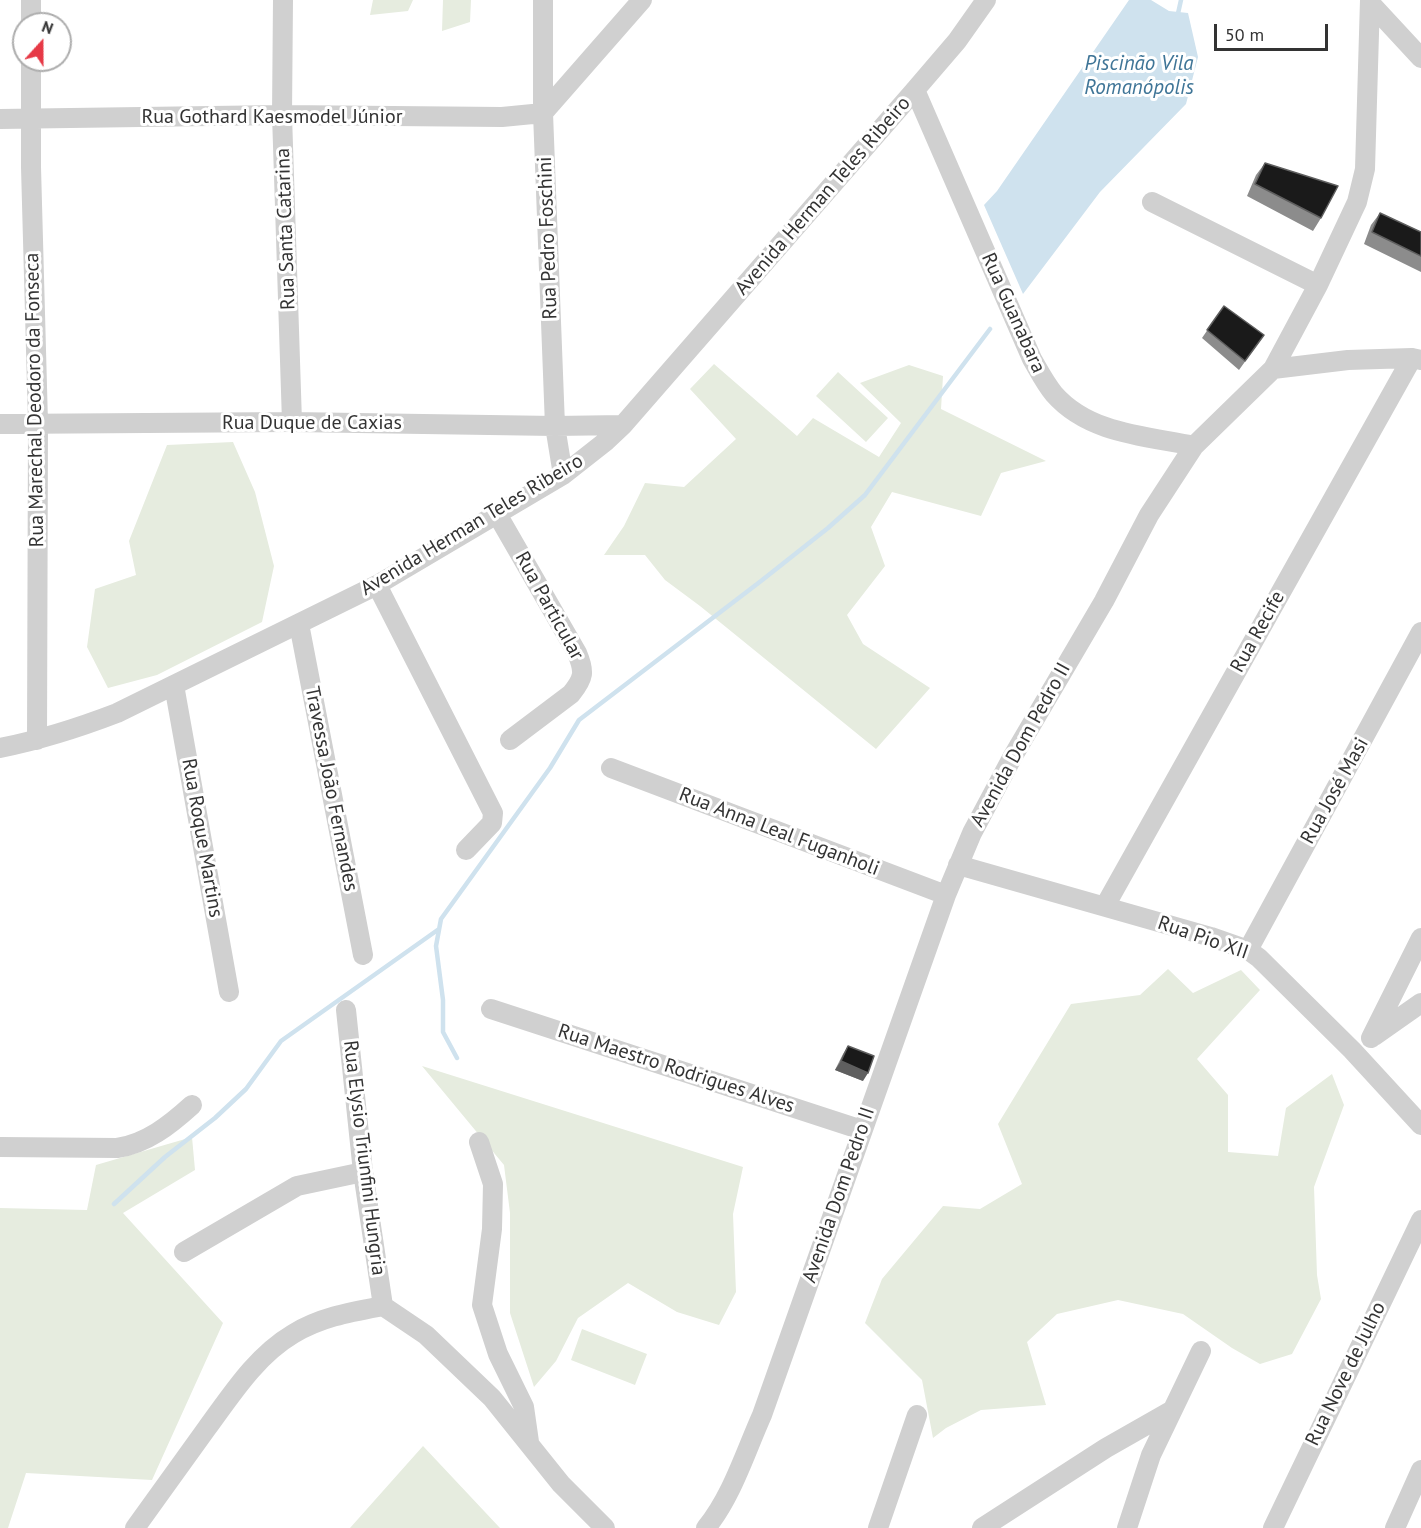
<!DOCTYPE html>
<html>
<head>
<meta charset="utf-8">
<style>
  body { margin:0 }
  #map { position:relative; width:1421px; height:1528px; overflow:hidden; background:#fff; font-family:"PT Sans",sans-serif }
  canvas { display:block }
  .north { position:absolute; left:12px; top:12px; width:60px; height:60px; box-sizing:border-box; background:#fff; border:2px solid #adadad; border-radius:50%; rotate:21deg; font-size:16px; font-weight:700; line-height:24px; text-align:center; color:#333 }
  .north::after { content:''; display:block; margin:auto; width:21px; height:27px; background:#e63946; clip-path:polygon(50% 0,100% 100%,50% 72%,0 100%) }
  .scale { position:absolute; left:1214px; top:24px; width:114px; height:27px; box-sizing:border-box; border:3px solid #333; border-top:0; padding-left:8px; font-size:18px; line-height:21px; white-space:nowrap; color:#333; -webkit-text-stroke:4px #fff; paint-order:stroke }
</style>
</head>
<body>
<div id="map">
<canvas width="1421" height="1528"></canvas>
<div class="north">N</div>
<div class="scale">50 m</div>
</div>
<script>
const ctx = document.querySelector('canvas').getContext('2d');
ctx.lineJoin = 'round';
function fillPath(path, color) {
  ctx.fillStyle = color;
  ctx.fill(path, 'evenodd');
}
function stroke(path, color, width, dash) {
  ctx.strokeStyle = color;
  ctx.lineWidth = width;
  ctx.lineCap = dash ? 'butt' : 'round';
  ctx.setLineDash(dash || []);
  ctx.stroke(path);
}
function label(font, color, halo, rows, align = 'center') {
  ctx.font = font + ' "PT Sans",sans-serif';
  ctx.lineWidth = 6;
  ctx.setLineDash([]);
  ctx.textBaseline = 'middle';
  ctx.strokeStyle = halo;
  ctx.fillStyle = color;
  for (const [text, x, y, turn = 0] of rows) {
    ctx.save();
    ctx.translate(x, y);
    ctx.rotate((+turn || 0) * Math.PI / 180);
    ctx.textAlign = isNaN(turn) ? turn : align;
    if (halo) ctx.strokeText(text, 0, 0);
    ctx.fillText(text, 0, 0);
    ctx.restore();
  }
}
fillPath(new Path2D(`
  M373,0h40l-5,11 -38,4z
  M443,0h28l-1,22 -28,9z
  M714,364l83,72 16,-18 66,39 22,-34 -41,-40 49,-18 34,11 -2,33 105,52 -45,12 -20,43 -89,-24 -21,35 14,39 -38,49 16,29 67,44 -54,61 -176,-143 -35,-26 -20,-25h-41l20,-29 21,-43 39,4 52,-48 -46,-50z
  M838,372l50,46 -22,24 -50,-46z
  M233,442l22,50 19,74 -12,56 -105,53 -49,13 -21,-41 8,-58 41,-14 -7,-34 38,-96z
  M1168,969l25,24 48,-23 19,20 -63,69 31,36v57l50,4 8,-48 46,-34 12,31 -30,82 3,88 4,24 -29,55 -32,10 -28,-16 -49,-34 -65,-14 -61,14 -30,28 19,63 -65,5 -35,18 -13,10 -11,-58 -57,-57 17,-44 61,-73 37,3 42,-25 -24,-60 73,-120 69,-9z
  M422,1066l321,101 -10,47 3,78 -17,33 -42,-13 -49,-29 -50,35 -22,43 -22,26 -24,-74v-100l-6,-48z
  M192,1137l3,33 -72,43 100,110 -71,157 -126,-7 -18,55h-8v-320l87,2 9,-45z
  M582,1329l65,25 -12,31 -64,-25z
  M423,1446l77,82h-150z`), '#e6ecdf');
fillPath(new Path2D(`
  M1129,0h22l18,11 19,2 10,44 -12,47 -86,88 -77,102 -39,-89 13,-14z`), '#cfe2ee');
stroke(new Path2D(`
  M1177,18l4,-18
  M457,1058l-14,-26v-32l-7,-54 5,-27 109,-151 29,-48 182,-139 67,-53 37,-33 125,-166
  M114,1204l51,-47 50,-39 31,-29 35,-48 158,-112`), '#cfe2ee', 4.5);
stroke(new Path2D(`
  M31,0v24
  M283,0l-1,115 10,307
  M543,0v113l12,313 8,49
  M1371,4l50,54
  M31,60v107l7,256 -1,317
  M915,90l117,269c7,12 13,24 22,35 35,40 92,42 140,52
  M543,113l99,-113
  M0,119l282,-4 220,2 41,-4
  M1152,202l166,83
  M1273,369l75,-9 64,-2 9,2
  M0,424l292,-2 263,4 68,-1
  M497,514l80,139c8,19 7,25 -6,41l-61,46
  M377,585l116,228 -1,10 -26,27
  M299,624l64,331
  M174,685l55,307
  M0,748c40,-8 78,-20 117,-35l260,-128 186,-110 42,-33 18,-17 292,-335 42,-49 29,-41
  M611,768l335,127
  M958,865l253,72 37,13 11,8 93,92 69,75
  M1105,906l307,-548
  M1248,950l173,-318
  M491,1009l371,121
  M346,1010l17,162 20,134
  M1374,1036l47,-33
  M1371,1038l50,-100
  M479,1142l14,42 -1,45 -10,76 16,49 26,53 5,35
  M0,1147l117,1c29,-4 53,-23 75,-43
  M184,1252l113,-66 66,-14
  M135,1528c24,-33 48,-67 72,-100 25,-34 49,-72 86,-94 28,-17 58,-22 90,-28l43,29 66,63 69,86 44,44
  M706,1528c26,-32 39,-75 56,-113l184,-520 26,-62 41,-77 91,-155 45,-86 45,-69 79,-77 45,-84 39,-83 8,-33 5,-169
  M878,1528l39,-113
  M982,1528l124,-80 65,-37
  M1127,1528l24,-73 50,-104
  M1273,1528l148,-308
  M1395,1528l26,-58`), '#d0d0d0', 20);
fillPath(new Path2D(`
  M1265,163l56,55 -8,13 -66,-35 9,-21z
  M1380,213l41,19v40l-57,-28 7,-19z
  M1224,306l40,29 -25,35 -37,-32z
  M848,1046l15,35 -28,-11 8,-16z`), '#8c8c8c');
fillPath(new Path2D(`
  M841,1061l27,12 -5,8 -28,-11z`), '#5f5f5f');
const building = new Path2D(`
  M1265,163l73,23 -17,32 -66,-34z
  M1380,213l41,19v24l-49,-24z
  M1224,306l40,29 -19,26 -38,-31z
  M848,1046l26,10 -6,17 -27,-12z`);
fillPath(building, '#1a1a1a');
stroke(building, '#5f5f5f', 1.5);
label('20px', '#333', '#fff', [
  ["Rua Gothard Kaesmodel Júnior",272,117],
  ["Avenida Herman Teles Ribeiro",823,196,-49],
  ["Rua Santa Catarina",286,229,-92],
  ["Rua Pedro Foschini",548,238,-92],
  ["Rua Guanabara",1013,313,66],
  ["Rua Marechal Deodoro da Fonseca",35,400,-91],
  ["Rua Duque de Caxias",312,423],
  ["Avenida Herman Teles Ribeiro",472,525,-31],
  ["Rua Particular",549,606,61],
  ["Rua Recife",1258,632,-61],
  ["Avenida Dom Pedro II",1021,745,-61],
  ["Travessa João Fernandes",331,789,79],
  ["Rua José Masi",1335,791,-61],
  ["Rua Anna Leal Fuganholi",779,832,21],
  ["Rua Roque Martins",202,838,80],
  ["Rua Pio XII",1203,938,19],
  ["Rua Maestro Rodrigues Alves",676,1069,18],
  ["Rua Elysio Triunfini Hungria",364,1158,83],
  ["Avenida Dom Pedro II",839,1195,-71],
  ["Rua Nove de Julho",1346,1374,-64]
]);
label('italic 21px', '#3f7597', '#fff', [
  ["Piscinão Vila",1139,64],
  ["Romanópolis",1139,88]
]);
</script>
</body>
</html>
